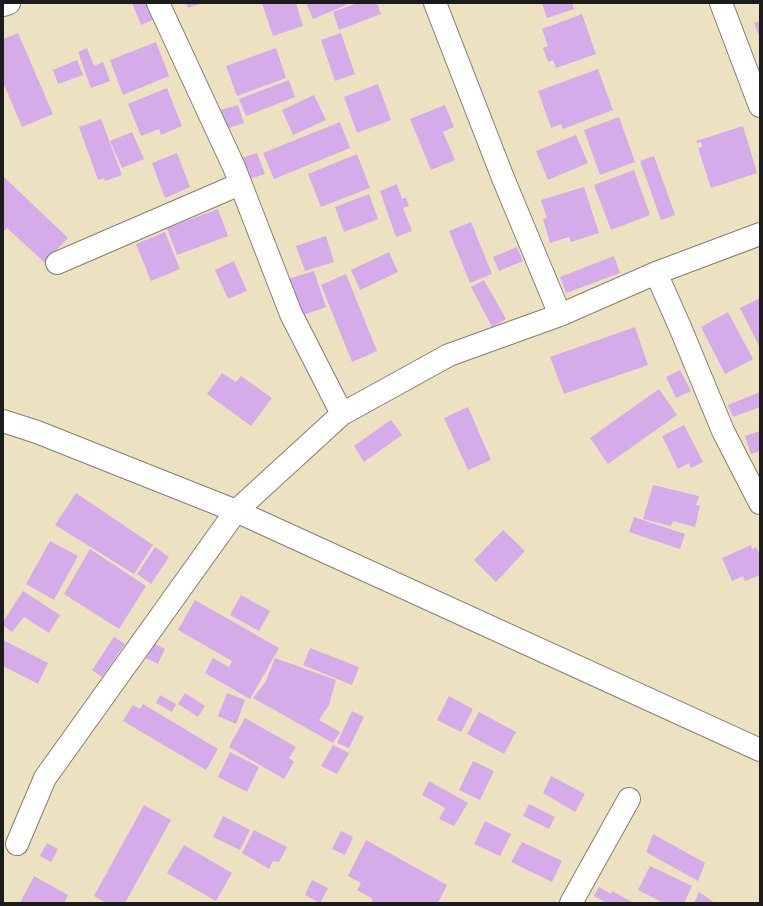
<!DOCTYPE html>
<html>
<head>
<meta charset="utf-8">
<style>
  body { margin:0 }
  #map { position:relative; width:763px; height:906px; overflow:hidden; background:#ece2c1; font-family:"IM FELL French Canon",serif }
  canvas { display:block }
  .frame { position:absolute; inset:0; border:4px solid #1c1c1c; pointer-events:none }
</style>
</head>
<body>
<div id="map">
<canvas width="763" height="906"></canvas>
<div class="frame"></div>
</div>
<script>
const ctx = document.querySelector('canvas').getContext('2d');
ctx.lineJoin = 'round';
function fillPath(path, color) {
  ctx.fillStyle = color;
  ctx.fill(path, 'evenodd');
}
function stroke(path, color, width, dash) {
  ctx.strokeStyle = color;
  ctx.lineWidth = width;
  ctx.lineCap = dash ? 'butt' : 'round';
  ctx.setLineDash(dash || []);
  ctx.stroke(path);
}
fillPath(new Path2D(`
  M132,3h21l6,14 -18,8z
  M186,3h16l-14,5z
  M262,3h34l7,23 -30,10z
  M306,3h45l-38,16z
  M357,3h20l4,11 -42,16 -6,-18z
  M542,3h30l2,6 -27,9z
  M582,14l14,40 -40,14 -3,-8 -5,2 -5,-14 5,-2 -6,-17z
  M760,21v17l-6,-15z
  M18,33l35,81 -31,13 -19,-45v-43z
  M341,33l14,41 -20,7 -14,-41z
  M156,42l13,34 -46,19 -13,-35z
  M87,48l7,18 9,-4 7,19 -19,7 -13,-36z
  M276,48l10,30 -49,18 -11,-30z
  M77,60l6,15 -25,9 -5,-14z
  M598,69l15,41 -50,19 -2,-5 -10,4 -13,-37z
  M289,80l6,17 -49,19 -7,-17z
  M378,84l13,36 -34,13 -13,-36z
  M167,88l15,38 -21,9 -2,-6 -18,7 -13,-32z
  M314,95l12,25 -33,15 -11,-25z
  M238,105l6,18 -18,6 -6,-19z
  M445,105l9,22 -11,5 12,28 -24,10 -21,-51z
  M619,117l16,45 -35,13 -16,-45z
  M101,119l21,56 -17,6 -1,-3 -6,2 -19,-53z
  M340,122l10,26 -76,31 -11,-26z
  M743,126l14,47 -46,15 -13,-40 4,-1 -1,-5 -4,1 -1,-2z
  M132,132l12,27 -22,9 -12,-27z
  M576,135l12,28 -40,17 -12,-29z
  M177,153l13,34 -25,11 -13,-35z
  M257,153l8,21 -15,5 -8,-21z
  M357,154l13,34 -49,19 -13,-33z
  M654,156l21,59 -14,5 -21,-59z
  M634,170l16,45 -39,15 -17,-45z
  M3,176l65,62 -23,25 -38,-35 -4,4z
  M397,184l5,15 4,-1 3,8 -6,2 9,23 -16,6 -16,-46z
  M584,187l15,46 -28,9 -2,-5 -19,6 -7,-24 4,-1 -6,-18z
  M369,194l9,25 -34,13 -9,-25z
  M218,209l10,27 -51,19 -10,-27z
  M471,222l21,52 -22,9 -21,-52z
  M165,232l15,37 -29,12 -15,-37z
  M326,236l8,26 -29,9 -9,-25z
  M517,247l6,14 -24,10 -6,-14z
  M389,252l9,20 -38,18 -9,-20z
  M614,256l6,17 -54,20 -6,-16z
  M234,261l13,30 -19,8 -13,-29z
  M314,271l12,36 -25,9 -13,-37z
  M346,274l31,77 -25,11 -31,-77z
  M484,280l22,39 -14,8 -21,-40z
  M760,298v50l-20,-40z
  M728,312l25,47 -28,15 -24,-47z
  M635,327l13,38 -84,29 -14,-37z
  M680,370l11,21 -15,7 -10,-21z
  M222,373l14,9 5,-6 31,22 -21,28 -44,-32z
  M659,389l18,26 -69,49 -18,-26z
  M760,392v15l-27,10 -5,-12z
  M468,407l23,53 -23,10 -24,-52z
  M391,420l11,15 -38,27 -10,-16z
  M684,425l19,37 -12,6 -2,-5 -11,6 -16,-33z
  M760,431v20l-9,3 -6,-18z
  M653,485l46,11 -3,9 4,1 -5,21 -22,-6 -2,5 -28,-7z
  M76,493l77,52 -19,29 -79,-49z
  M634,517l51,17 -5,15 -51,-17z
  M503,530l22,21 -29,31 -22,-22z
  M50,541l28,15 -24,44 -28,-16z
  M751,545l1,4 4,-2 4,8v20l-15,6 -2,-5 -11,5 -10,-23z
  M155,547l14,10 -18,27 -14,-10z
  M90,549l56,37 -27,43 -55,-35z
  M23,591l37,24 -11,18 -25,-16 -12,15 -9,-7v-3z
  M241,595l29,16 -11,20 -29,-16z
  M195,600l84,48 -29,51 -45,-26 8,-15 16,9 3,-6 -54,-31z
  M114,637l11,7 -23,33 -10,-7z
  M3,640l45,23 -10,21 -35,-18z
  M154,643l11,6 -7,15 -12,-6z
  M310,648l49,19 -7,18 -49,-20z
  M275,658l61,22 -7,25 -10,15 21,12 -7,11 -80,-45 13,-17z
  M185,693l20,13 -7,11 -20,-13z
  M227,693l18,7 -9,24 -18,-8z
  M160,695l16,9 -4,8 -16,-9z
  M449,696l24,13 -12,23 -24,-12z
  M143,704l75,45 -12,21 -83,-49 10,-16 7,4z
  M352,711l12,6 -15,31 -12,-5z
  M479,712l37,20 -12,22 -37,-20z
  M245,718l51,29 -7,11 5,4 -10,17 -55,-32z
  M333,745l16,8 -12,21 -16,-8z
  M230,752l29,15 -12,25 -29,-15z
  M473,761l21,10 -14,29 -21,-10z
  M551,776l34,18 -10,18 -32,-19z
  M429,781l39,22 -14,23 -15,-7 6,-11 -23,-13z
  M529,804l26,13 -6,12 -26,-13z
  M144,805l27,15 -46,83h-19l-12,-7z
  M223,816l27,14 -10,20 -27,-13z
  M485,821l26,13 -11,22 -26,-12z
  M254,830l33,17 -8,15 -6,-1 -4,8 -27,-16z
  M341,831l12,6 -8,18 -13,-6z
  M653,834l52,29 -7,18 -52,-29z
  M366,840l81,45 -9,18h-67l2,-4 -16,-9 4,-7 -13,-7z
  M522,842l40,19 -10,21 -41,-20z
  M47,843l11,6 -7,13 -11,-6z
  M184,845l48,28 -16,28 -49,-28z
  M650,866l42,20 -8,17h-20l-26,-13z
  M34,876l34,19 -4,8h-44z
  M312,880l16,8 -8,15 -15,-8z
  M599,887l12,7 1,-3 22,12h-27l-13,-7z
  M699,892l16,11h-21z`), '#d5ace9');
const minor = new Path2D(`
  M158,3l76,164 57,147 51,100
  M435,3l68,175 57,137
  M721,3l39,103
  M3,5l6,-2
  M57,263l183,-79
  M656,273l24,54 43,104 37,72
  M3,421l34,11 199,79 524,239
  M17,844l28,-66 191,-267 106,-97 107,-59 111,-40 96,-42 104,-39
  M571,903l58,-104`);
stroke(minor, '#847f6e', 24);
stroke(minor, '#fff', 22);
</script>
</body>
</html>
